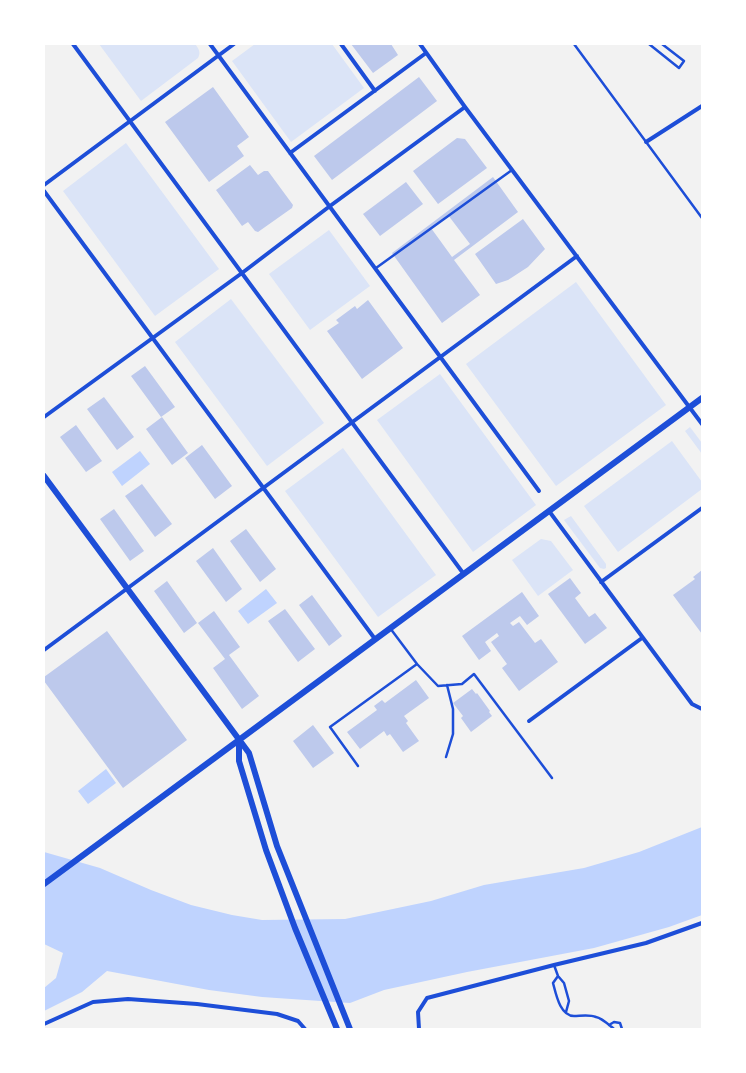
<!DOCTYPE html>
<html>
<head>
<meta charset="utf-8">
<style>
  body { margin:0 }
  #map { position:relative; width:746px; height:1073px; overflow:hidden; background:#f2f2f2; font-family:"Fira Sans Condensed",sans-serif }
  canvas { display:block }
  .frame { position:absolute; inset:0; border:45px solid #fff; pointer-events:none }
</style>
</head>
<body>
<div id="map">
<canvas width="746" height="1073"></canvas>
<div class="frame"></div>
</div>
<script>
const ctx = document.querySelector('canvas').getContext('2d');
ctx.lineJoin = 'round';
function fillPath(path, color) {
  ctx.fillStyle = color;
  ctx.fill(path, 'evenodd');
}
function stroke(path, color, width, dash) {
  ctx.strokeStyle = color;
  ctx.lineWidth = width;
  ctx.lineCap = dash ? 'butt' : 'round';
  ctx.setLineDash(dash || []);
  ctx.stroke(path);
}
fillPath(new Path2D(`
  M99,44h96c4,5 6,8 3,14l-57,43z
  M255,44h77l32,44 -73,54 -59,-81z
  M126,143l93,126 -64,47 -92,-125z
  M329,230l41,56 -60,44 -41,-56z
  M576,282l90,123 -110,81 -90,-122z
  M231,299l93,124 -57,43 -92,-124z
  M440,374l96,131 -63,47 -96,-132z
  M690,427l12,16v11l-17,-23z
  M672,441l30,41v7l-84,63 -34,-46z
  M343,448l93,127 -58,42 -93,-126z
  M571,516l35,48v4l-2,1 -4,-1 -36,-48z
  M541,539l10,2 22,29 -35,26 -26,-36z`), '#dbe4f7');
fillPath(new Path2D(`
  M140,451l10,13 -28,22 -10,-14z
  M266,589l11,14 -29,21 -10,-13z
  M106,769l10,14 -28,21 -10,-13z
  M702,827v88l-33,12 -75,21 -127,24 -83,18 -34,13 -88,-6 -53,-7 -102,-19 -25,21 -38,19v-23l12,-10 7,-25 -19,-9v-92l56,16 51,22 40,15 41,10 30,5 83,-1 86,-18 53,-16 100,-17 55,-16z`), '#bfd3fe');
fillPath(new Path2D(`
  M351,44h40l7,11 -25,18z
  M419,77l18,24 -105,79 -18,-24z
  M213,87l36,50 -12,9 7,10 -35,26 -44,-60z
  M457,138l8,1 22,29 -49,36 -25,-33z
  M250,165l8,10 6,-4h4l25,34 -1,3 -34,24 -3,-1 -7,-9 -6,4 -26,-36z
  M493,177l25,35 -64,48 26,35 -38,28 -50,-70zM448,215l22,29 -18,13 -21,-29z
  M406,182l17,22 -43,32 -17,-22z
  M523,219l22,30 -17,18 -20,13 -12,4 -21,-30z
  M368,300l35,48 -41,31 -35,-48 12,-8 -3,-3 19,-14 2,3z
  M145,366l30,41 -14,10 -30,-41z
  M104,397l30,40 -17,13 -30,-41z
  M162,417l26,36 -16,12 -26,-36z
  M76,425l26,36 -16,11 -26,-35z
  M202,445l30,41 -17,13 -30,-41z
  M142,484l30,40 -17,13 -30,-41z
  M114,509l30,42 -14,10 -30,-42z
  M246,529l30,40 -16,13 -30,-41z
  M213,548l29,41 -16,13 -30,-41z
  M702,570v64l-29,-39 22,-16 -2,-2z
  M570,578l11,15 -6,5 14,19 6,-4 12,15 -22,16 -37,-50z
  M167,581l30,42 -13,10 -30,-42z
  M522,592l17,24 -12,9 -7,-9 -10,7 3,3 6,-4 16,21 6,-4 17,23 -39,29 -17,-23 5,-4 -16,-22 8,-6 -2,-3 -12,9 6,9 -12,9 -17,-24z
  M312,595l30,41 -13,10 -30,-41z
  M285,609l30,40 -17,13 -30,-41z
  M214,611l26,36 -11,8 30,41 -17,13 -29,-41 12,-9 -27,-36z
  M107,631l80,109 -64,48 -79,-107v-4z
  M416,680l13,18 -25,18 4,5 -2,2 13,18 -16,11 -13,-18 -3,2 -3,-5 -24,18 -13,-17 30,-22 -3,-4 8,-6 3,3z
  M472,689l4,5 1,-1 13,18 -1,1 3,4 -21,16 -10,-14 2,-2 -10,-13z
  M313,725l21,28 -21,15 -20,-27z`), '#bdc9ec');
stroke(new Path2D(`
  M574,44l128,174
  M649,44l30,24 5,-7 -22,-17
  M376,268l136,-98
  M390,628l27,36 21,22 24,-2 12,-10 78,104
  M446,757l7,-23v-25l-6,-24
  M358,766l-28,-39 87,-63
  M554,965l4,11 6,7 5,18 -3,11
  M558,976l-5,7c3,11 7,33 21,33 6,0 15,-2 22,1 6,1 13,8 18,12
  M609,1025l5,-3 6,1 2,6`), '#1d4ed8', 2.5);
stroke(new Path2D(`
  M73,44l390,529
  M210,44l329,447
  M341,44l34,47
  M420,44l45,63 237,317
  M646,142l56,-36
  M290,153l136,-100
  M44,185l190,-141
  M44,191l331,448
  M44,417l198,-144 88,-67 135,-99
  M549,511l143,193 10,5
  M601,582l101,-74
  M44,650l533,-394
  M529,721l113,-83
  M44,1024l49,-22 35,-3 69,5 80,10 21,7 7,8
  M419,1029l-1,-17 9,-14 127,-33 92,-22 56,-20`), '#1d4ed8', 4);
stroke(new Path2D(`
  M44,476l205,277 28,93 73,183
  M239,740v21l27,89 29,78 42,101
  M44,884l658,-486`), '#1d4ed8', 6);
</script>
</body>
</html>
